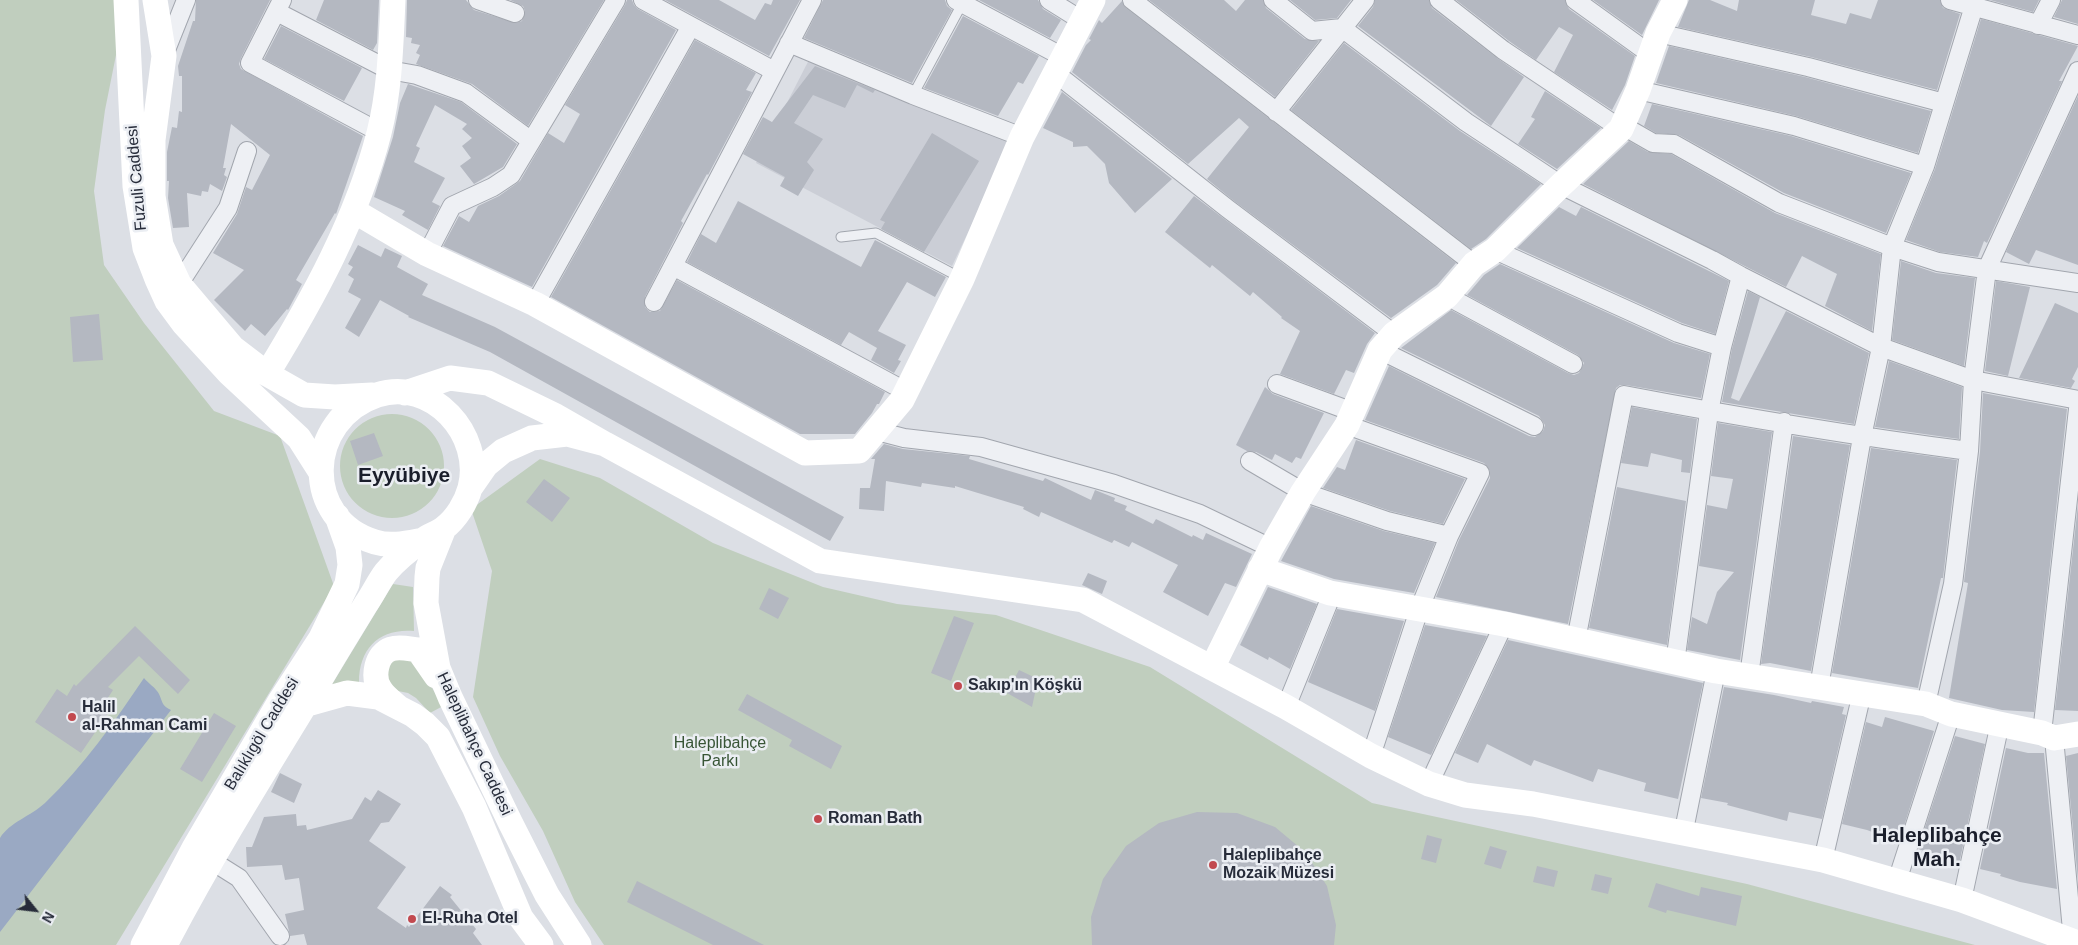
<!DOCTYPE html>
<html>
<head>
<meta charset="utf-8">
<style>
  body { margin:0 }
  #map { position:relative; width:2078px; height:945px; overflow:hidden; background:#dcdfe5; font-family:Helvetica,sans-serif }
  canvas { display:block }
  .north { position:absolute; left:10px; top:885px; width:50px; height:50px; -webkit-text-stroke:4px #ebeef3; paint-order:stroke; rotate:119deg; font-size:14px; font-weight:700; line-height:20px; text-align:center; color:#272c3a }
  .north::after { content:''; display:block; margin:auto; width:18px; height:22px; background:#272c3a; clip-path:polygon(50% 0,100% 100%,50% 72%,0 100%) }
</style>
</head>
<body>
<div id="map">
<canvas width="2078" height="945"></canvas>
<div class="north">N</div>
</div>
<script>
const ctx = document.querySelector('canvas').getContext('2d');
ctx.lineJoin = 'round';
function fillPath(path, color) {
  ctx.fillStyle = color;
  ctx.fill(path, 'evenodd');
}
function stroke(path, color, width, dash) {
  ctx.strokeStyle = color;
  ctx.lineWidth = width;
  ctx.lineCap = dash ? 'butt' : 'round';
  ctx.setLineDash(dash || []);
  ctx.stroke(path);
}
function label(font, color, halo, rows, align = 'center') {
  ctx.font = font + ' Helvetica,sans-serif';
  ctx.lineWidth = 5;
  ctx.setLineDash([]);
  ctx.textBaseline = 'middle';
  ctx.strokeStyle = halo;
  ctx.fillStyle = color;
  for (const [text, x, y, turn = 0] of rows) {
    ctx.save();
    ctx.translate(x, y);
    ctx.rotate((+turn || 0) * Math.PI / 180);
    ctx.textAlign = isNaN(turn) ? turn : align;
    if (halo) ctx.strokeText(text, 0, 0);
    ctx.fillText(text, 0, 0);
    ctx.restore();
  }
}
fillPath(new Path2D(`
  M812,54l202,82 -62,130 -196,-103z`), '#cbced6');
fillPath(new Path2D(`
  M0,0h117l1,45 -13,65 -11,81 10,74 40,58 70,88 66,25 54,150 -218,359h-116z
  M340 466a52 52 0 1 1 104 0a52 52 0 1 1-104 0Z
  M540,459l60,19 113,65 110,44 74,17 99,11 154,52 222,136 375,81 228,61h-1371l-29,-43 -32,-71 -43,-75 -27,-59 19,-126 -21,-62z
  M393,584l20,3 1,44c-34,-3 -55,17 -55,51l-28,4z
  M398,657l19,6 26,43 -13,7 -14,-15 -8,-5 -10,-2 -8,-7 -5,-9 2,-10z`), '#c0cebe');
fillPath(new Path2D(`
  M144,678c4,5 12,10 15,16 4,9 3,12 12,16l-171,222v-94c10,-16 31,-22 45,-35 39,-37 69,-81 99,-125z`), '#9aa9c3');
fillPath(new Path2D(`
  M196,0h74l-29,58 -2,6 2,5 122,67 -27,78 -1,-1 -39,67 6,4 -14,26 -1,-1 -22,27 -14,-12 -6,7 -31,-31 30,-30 -31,-17 24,-39 9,-27 6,3 18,-35 -39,-31 -8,44h3l-2,7 3,2 -5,14 -12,-7 -2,8 -6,-1 -1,5 -14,-3 2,34 -16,1 -5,-30 1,-17h-2v-29l5,-25 5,1 2,-17 3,1v-36h-3l-1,-10 15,-45h2z
  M324,0h55l-2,43 -4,7 -57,-30z
  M407,0h59l8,10 42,13 6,-2 3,-10 -2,-5 -13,-6h94l-76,126 -56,-42 -56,-20 4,-9 -4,-2 4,-8 -9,-2 1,-5 -6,-1z
  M627,0h5l2,5 4,4 38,21 -144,257 -89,-41 16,-30 10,6 9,-16 21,-10 21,-15 28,-48 16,10 16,-29 -15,-9 60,-100z
  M665,0h54l36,20 10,-17 6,2 2,-5h27l-31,56z
  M823,0h122l2,6 5,4 -40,73 -108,-45z
  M979,0h59l5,9 18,11 -11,18z
  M1149,0h75l12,11 9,-11h18l3,8 39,31 14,2 -44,56z
  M1290,0h61l-14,18 -22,2z
  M1375,0h54l3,8 65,50 27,19 -33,49 -133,-100 15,-19z
  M1456,0h109l4,9 66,47 -10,29 -13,25 -58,-38 19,-37 -14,-8 -23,33 -27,-19z
  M1593,0h66l-17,35z
  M1689,0h21l27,11 2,-11h76l-4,15 35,9 4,-11 21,6 7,-19h62l3,8 17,6 -23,76 -126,-33 -133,-30z
  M1990,0h49l-6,12z
  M2062,0h16v24l-24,-7z
  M1122,1l4,7 330,255 -19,22 -46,33 -157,-117 -27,-22 42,-52 -10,-9 -51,46 -116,-92 14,-27 5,-5 -2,-1 10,-19 3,3z
  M963,16l76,40 -16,28 -5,-2 -20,34 -74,-28z
  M1981,19l97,27 -19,35h3l-75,162 -3,-2 -6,16 -38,-5 -34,-12 29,-71z
  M281,26l81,42 -18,33 -80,-42z
  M695,40l61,33 -10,17 6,2 -44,83 -1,-1 -26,47 2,2 -38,74v10l5,5 10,-1 17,-31 208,112 -6,12h-2l-5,9 -17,21h-55l-249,-137z
  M1344,43l116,88 81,53 -55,55 -15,10 -180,-139z
  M1669,46l136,31 126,34 -13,42 -122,-37 -140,-33z
  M815,66l60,24 -2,3 -16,-8 -12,23 -32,-13 -19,28 29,16 -16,23 7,8 -16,26 -18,-10 5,-9 -42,-23 20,-37 9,5z
  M408,84l53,18 56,42 -14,23 -29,17 -14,-18 11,-8 -9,-12 10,-8 -10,-9 5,-5 -32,-19 -19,41 4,2 -6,14 31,16 -13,24 8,4 -12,24 -26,-15 3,-4 -31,-14 19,-60 7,-34z
  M1545,91l56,37 -44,41 -39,-25 17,-25 -4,-2z
  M1062,92l110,87 -37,34 -26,-30 -4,-19 -18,-18 -14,1v-5l-30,-14z
  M2078,96v169l-42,-15 -7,14 -23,-12z
  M1652,104l139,32 120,37 -25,60 -102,-40 -105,-58 -23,-2 -12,-7z
  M932,133l47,28 -55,91 -43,-23 4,-7 -5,-2z
  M1629,141l19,11 23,2 104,59 106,41 -9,77 -47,-25 12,-32 -35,-18 -16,31 -203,-103z
  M1194,196l181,137 -8,11 -13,29 -8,-3 -12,24 -54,-20 20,-43 -19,-13 1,-1 -29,-25 -3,4 -38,-31 -2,3 -45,-36z
  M738,201l123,66 14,-27 71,37 -11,20 -28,-15 -29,49 28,14 -8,15 3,1 -7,12 -23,-13 6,-12 -28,-16 -8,13 -154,-83 14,-28 15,9z
  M1559,207l17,9 5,-9 148,74 -14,53 -33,-11 -165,-75z
  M358,245l23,12 4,-9 17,8 -5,11 31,17 -6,11 73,32 349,190 -14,24 -340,-189 -82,-35 1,-1 -29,-16 -21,37 -14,-9 16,-29 -13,-7 6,-13 -6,-4 5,-8 -5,-3z
  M1901,261l35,12 39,5 -11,88 -72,-26z
  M1500,264l174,79 36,11 -9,44 -75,-13h-6l-4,3 -48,236 -132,-27 23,-57 31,-62v-7l-6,-8 -119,-43 24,-54 140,70 6,1 8,-6 2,-6 -6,-9 -138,-68 50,-38 117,63 6,2 5,-2 5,-10 -6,-8 -111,-60 17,-20z
  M1996,281l34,6 -22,89 -23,-5z
  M1748,291l12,6 -29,101 8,3 47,-90 83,42 -15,71 -132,-22 10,-53z
  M2055,303l23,10v54l-6,12 3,2 -4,7 -52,-10z
  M99,314l4,46 -30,2 -3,-45z
  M1889,361l73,26 -3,52 -84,-12z
  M1265,387l8,7 51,19 -23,46 -5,-2 -4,6 -17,-9 -3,6 -16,-8 -9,-1 -11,-6z
  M1983,393l84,16 -33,303 -32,-2 -53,-12 19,-115 -4,-1 16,-130z
  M1632,407l65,12 -7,54 -9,-1 1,-12 -31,-7 -3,14 -27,-4z
  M1718,423l54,9 -32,228 -53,-10 5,-33 15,7 10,-32 17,-20 -35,-6 8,-61 20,4 6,-30 -22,-3z
  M374,433l9,23 -25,9 -8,-24z
  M1793,436l57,9 -39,226 -41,-8 -9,1z
  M1356,440l109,39 -22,45 -53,-13 -67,-23 14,-21 8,3z
  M884,444l19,5 67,7 -1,3 74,22 2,-3 46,22 4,-10 20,8 -1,3 13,5 -2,4 28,14 3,-5 36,18 1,-2 10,5 3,-7 46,21 -16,33 -11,-4 -17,33 -45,-24 15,-27 -46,-23 -3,5 -15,-7 -2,3 -71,-31 -2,5 -16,-8 1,-2 -69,-21v2l-33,-5 -1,4 -35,-6 -2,30 -25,-2 1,-21h10l5,-29h-4z
  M1871,448l86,12 -14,118h-2l-23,110 -86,-15z
  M544,479l26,19 -18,24 -26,-20z
  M1617,487l69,14 -19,144 -78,-17z
  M2078,505v206l-23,-1z
  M1311,506l73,25 51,12 -21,50 -80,-14 -53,-18z
  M1088,573l19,8 -5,13 -20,-9z
  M1268,587l49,17 -27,65 -21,-12 -1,3 -28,-15z
  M769,588l20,10 -11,21 -19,-10z
  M1337,609l67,12 -29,90 -67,-29z
  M954,616l20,7 -23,58 -20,-8z
  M1425,625l62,11 -56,119 -43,-18z
  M135,626l55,54 -12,14 -39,-38 -31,31 5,3 -11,17 7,5 -28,41 -46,-31 22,-33 10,7 7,-12 2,2z
  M1508,640l195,43 -25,116 -34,-8 2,-8 -48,-14 -5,13 -59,-22 -3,6 -44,-22 -9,19 -23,-10z
  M1019,670l19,9 -6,28 -25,-14z
  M1724,687l50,8 37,8 1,-2 32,6 -2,7 4,1 -24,104 -33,-7 -2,9 -60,-16 1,-2 -27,-5z
  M747,694l95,52 -11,23 -42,-23 3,-6 -54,-30z
  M214,713l22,13 -34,56 -22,-13z
  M1885,717l49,14 -35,111 -32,-12 -25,-6 24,-102 16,5z
  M1955,736l30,8 -26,120 -18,-5 1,-3 -24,-7z
  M2006,748l22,5h16l13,136 -37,-7 -20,-6 1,-2 -21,-5z
  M2078,753v127l-12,-124z
  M280,773l22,11 -8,19 -23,-11z
  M378,790l23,14 -12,18 -8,1 -12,18 37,26 -29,41 29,20 1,-3 2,2 31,-41 12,9 -2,2 26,32 -3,4 9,12h-175l-3,-11 -14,2 -5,-22 19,-4 -5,-32 -14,2 -3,-15 -35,2 -1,-20h6l12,-30 32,-3 1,12 9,-1 1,5 45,-11 13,-22 6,4z
  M1197,812l40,1 38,14 30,25 22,34 9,39 -2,20h-242l-1,-28 12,-38 23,-33 33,-23z
  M1427,835l15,4 -6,24 -15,-4z
  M1490,846l17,5 -6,18 -17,-5z
  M1537,866l21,5 -4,16 -21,-5z
  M1595,874l17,4 -4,16 -17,-4z
  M637,881l127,64h-51l-86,-43z
  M1656,883l43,13 2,-9 41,9 -6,30 -69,-16 -1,3 -18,-6z`), '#b4b8c1');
const lane = new Path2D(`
  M913,95l50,-93
  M841,237l35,-4 85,45`);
const street = new Path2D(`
  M282,0l-32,63 129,69
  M478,0l37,13
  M643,0l131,71
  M956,0l107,57
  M1049,0l32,20
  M1132,0l342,264
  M1273,0l39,31 30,-3 124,94 95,63 151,75 29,16 140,71 92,33 105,20
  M1439,0l64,50 118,79 11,2 21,12 21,1 105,59 113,44 46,15 140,21
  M1575,0l75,54
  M1950,0l128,35
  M277,12l112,58 28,5 49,18 64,47
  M2038,25l13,-25
  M1658,33l150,34 136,36
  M789,43l124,52 109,42
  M164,55l22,-55
  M1054,72l174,137 166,125
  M1638,90l156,36 131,40
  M1276,112l89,-112
  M1495,250l183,83 44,14
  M427,254l25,-48 41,-19 18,-12 105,-175
  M673,266l232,125
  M179,284l49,-76 19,-57
  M1447,296l126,68
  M654,302l158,-302
  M535,304l156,-278
  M1380,350l154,76
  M1277,384l76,28
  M1347,425l133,48 -31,63 -30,74 -48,146
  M877,431l27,7 77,9 133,37 86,30 71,34
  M1250,461l53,31 84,29 62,15
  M1576,640l48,-245c115,22 230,41 345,56
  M1675,663l34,-251 13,-65 19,-71
  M1749,676l35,-254
  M1819,687l43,-250 19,-90 11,-100 33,-81 49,-160
  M1926,704l27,-120 16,-133 4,-71 14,-111 91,-198
  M1286,707l46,-113
  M2042,733l36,-324
  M2054,738l19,203
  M1429,784l75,-160
  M1683,835l33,-164
  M1823,860l39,-167
  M212,861l27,17 41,58
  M1897,881l54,-167
  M1962,900l38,-177`);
stroke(lane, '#a2a6ae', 11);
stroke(street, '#a2a6ae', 20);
stroke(lane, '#eef0f4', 9);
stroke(street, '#eef0f4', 18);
stroke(new Path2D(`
  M126,0l9,186 10,62 12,31 10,22 17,23 45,49 70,65 21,33
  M155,0l9,56 -11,84v56l8,49 18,39 54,64 34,26 37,21 31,2 37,-2
  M354,211l73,43 108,50 270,149 54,-2 43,-51 60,-121 60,-142 71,-137
  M267,374c46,-75 90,-155 112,-241 11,-43 12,-89 14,-133
  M405,393l45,-15 38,5 68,33 49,28 -38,-10 -35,4 -29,13 -17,14 -16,23
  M605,444l215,117 263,39 203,107 85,49 58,28 36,11 68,9 290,56 139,40 116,43
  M444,528l-16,40 -1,9 -1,26 12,65 12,29 60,125 37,73 32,50
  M1260,569l70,24 174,31 212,47 210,33 25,10 91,19 12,5 24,-4
  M1212,668l59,-120 32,-56 44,-67 33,-75 14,-16 53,-38 27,-32 21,-14 66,-65 60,-56 17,-39 20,-57 17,-33
  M304,705l43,-12 31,4 35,18 12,9 13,13 36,70 47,111 20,27
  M397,706c-6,-5 -13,-10 -17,-17 -8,-12 -4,-35 11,-40 9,-3 18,0 27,1l18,26
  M143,945l51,-97 86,-147 41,-63 26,-54 3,-19 -2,-18 -11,-31
  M165,945c46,-88 99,-173 151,-258 16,-28 33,-55 50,-83 7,-10 13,-23 20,-32 10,-12 25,-24 37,-32 6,-5 15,-7 21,-12 12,-9 22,-25 26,-40 14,-53 -38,-111 -93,-93 -72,24 -76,125 -2,147 16,5 32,1 48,-2`), '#fff', 25);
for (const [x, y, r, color] of [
  [958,686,5,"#c2494f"],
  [72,717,5,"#c2494f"],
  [818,819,5,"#c2494f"],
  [1213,865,5,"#c2494f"],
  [412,919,5,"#c2494f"]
]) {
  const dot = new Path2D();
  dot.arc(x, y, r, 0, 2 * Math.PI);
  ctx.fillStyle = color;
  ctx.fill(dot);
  stroke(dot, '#ebeef3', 2);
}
label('16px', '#272c3a', '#ebeef3', [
  ["Fuzuli Caddesi",137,178,-95],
  ["Balıklıgöl Caddesi",262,734,-59],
  ["Haleplibahçe Caddesi",474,744,65]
]);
label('bold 16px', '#272c3a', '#ebeef3', [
  ["Sakıp'ın Köşkü",968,686],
  ["Halil",82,708],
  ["al-Rahman Cami",82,726],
  ["Roman Bath",828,819],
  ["Haleplibahçe",1223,856],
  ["Mozaik Müzesi",1223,874],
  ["El-Ruha Otel",422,919]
], 'left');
label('16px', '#385536', '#ebeef3', [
  ["Haleplibahçe",720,744],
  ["Parkı",720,762]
]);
label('bold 21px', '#1a1e2b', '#ebeef3', [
  ["Eyyübiye",404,476],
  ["Haleplibahçe",1937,836],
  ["Mah.",1937,860]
]);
</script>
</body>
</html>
